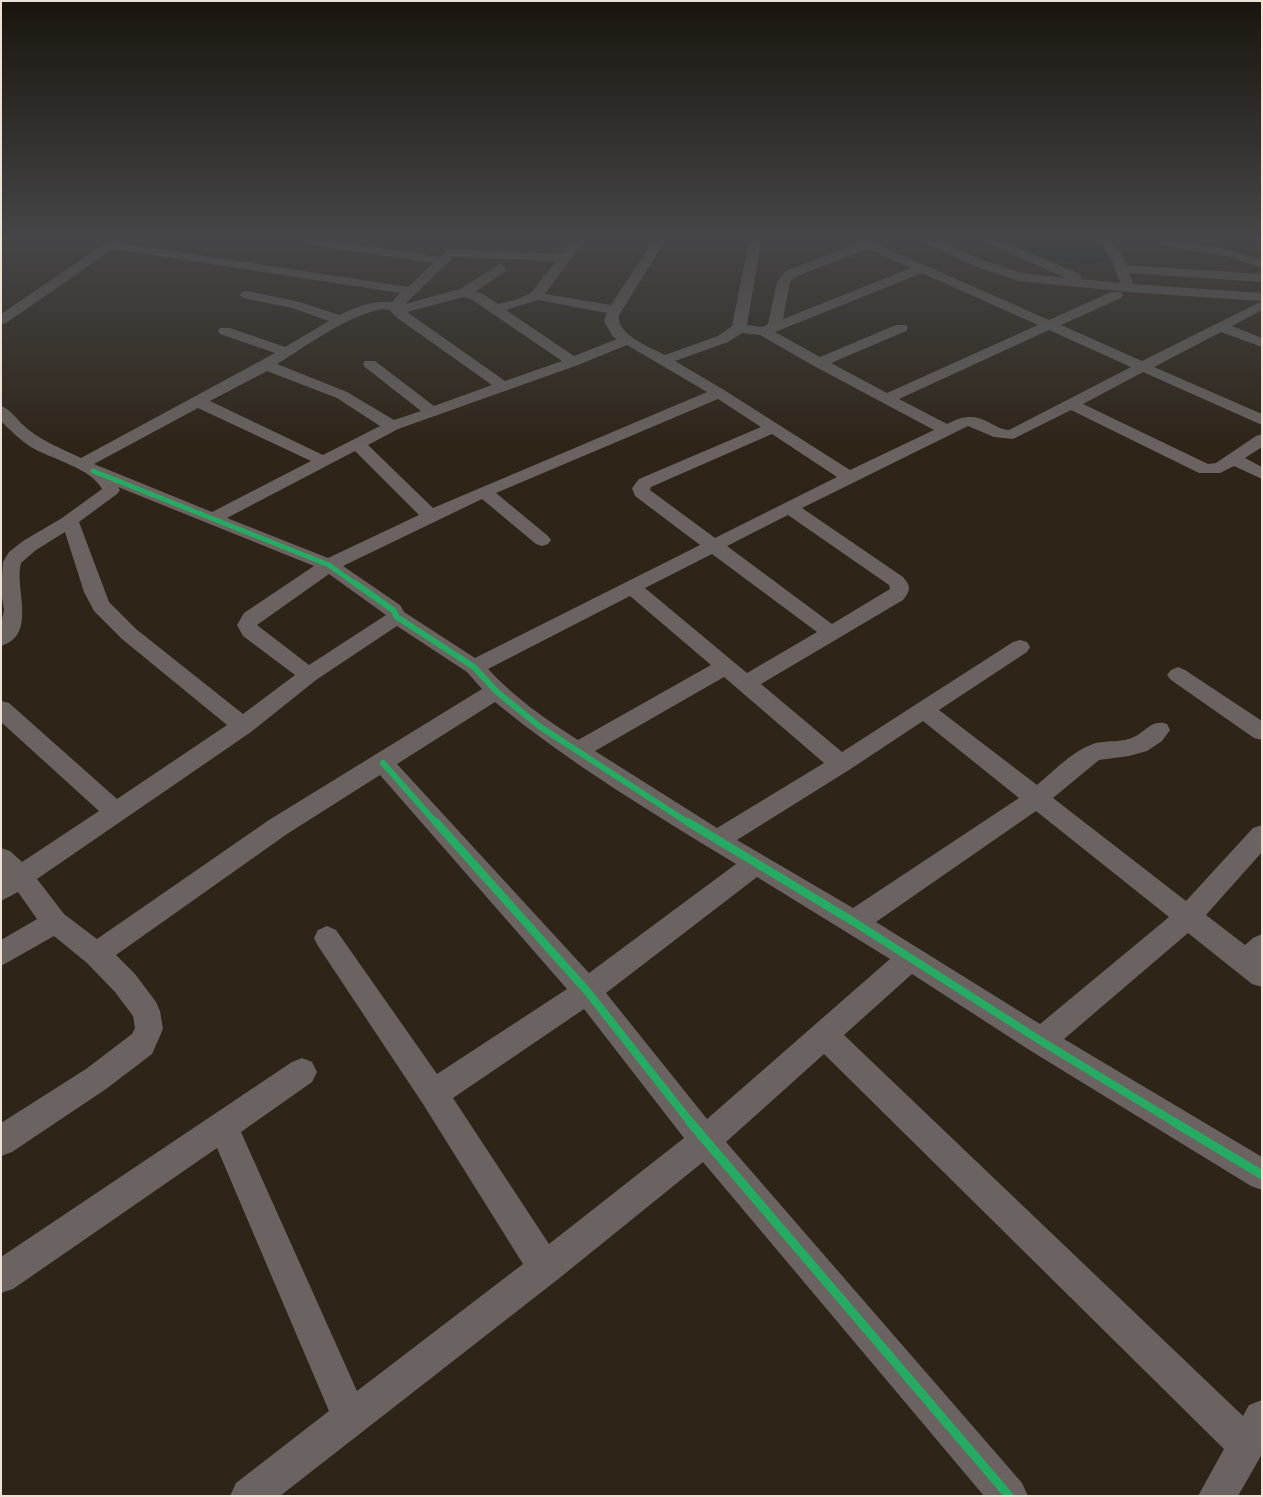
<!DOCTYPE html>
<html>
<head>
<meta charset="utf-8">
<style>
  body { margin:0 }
  #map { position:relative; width:1263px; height:1497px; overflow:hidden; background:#2e2518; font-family:Montserrat,sans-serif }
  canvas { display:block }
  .frame { position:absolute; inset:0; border:2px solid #ede2d5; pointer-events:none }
</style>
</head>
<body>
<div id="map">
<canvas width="1263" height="1497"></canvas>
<div class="frame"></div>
</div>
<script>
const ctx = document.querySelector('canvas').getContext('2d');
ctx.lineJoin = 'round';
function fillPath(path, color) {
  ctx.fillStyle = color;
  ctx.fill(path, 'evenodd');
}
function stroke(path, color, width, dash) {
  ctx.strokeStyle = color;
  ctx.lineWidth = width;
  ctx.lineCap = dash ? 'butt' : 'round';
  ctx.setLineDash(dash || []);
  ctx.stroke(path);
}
fillPath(new Path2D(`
  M1006,241h89l11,7 2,11c-13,13 -89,-4 -102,-18z`), '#07122a');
fillPath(new Path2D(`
  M109,241h14l-1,2 286,44 25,-24 -123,-18 -6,-4h30l106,16 7,-7 4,-1 111,5 10,-13h12l-39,53 66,11 42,-64h12l-46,74c-3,20 31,32 46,40l53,-19 14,-10 17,-85h12l-14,84 16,2 5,-3 9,-42 8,-11 72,-27 -3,-3h16l179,79 62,-28h10l2,3 -2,3 -60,27 81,36 120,-60v9l-30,16 30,12v9l-41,-15 -67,35 108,47v11l-119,-53 -60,32 125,60 8,-1 40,-27 6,-2v13l-17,11 17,9v12l-28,-13 -14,7h-21l-128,-63 -58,29 -19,-2 -26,-11 -166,82 101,69c8,9 8,13 0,23l-142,84 81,68 171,-110 7,-2 7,2 3,5 -3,5 -88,58 98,75c17,-14 36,-35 59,-42 12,-3 26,0 38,-6 13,-6 17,-18 33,-13l3,6 -8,11 -15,10 -18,5 -30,4 -46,38 133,103 67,-73 9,-3v27l-56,63 39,30 8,-7 9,-4v53l-10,-3 -64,-51 -124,106 198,118v33l-11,-4 -220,-135 -119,-77 -68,61 399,381 6,-11 13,-5v54l-24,42h-40l26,-47 -400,-395 -98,88 296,341 6,13h-44l-281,-334 -146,118 -277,216h-50l6,-13 93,-72 -112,-263 -204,141 -12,4v-36l291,-195 10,-4 10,4 5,10 -5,10 -71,50 116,259 166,-127 -100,-160 -105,-158 -4,-8 4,-8 9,-4 9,4 101,144 130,-85 -187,-214 -93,59 -171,121 19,19 21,28 4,9 3,18 -11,25 -46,35 -94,63 -11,4v-33l85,-54 46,-35 3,-6 -2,-12 -18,-24 -28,-29 -33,-27 -53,30v-26l36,-21 -19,-27 -17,9v-53l9,3 12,11 77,-51 -98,-89v-21l8,2 108,96 110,-74 -105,-86 -28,-28 -10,-19 -19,-60 -29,18 -15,13c-7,25 17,72 -20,83v-22l3,-14 -3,-19 2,-29 6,-10 14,-11 39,-23 40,-29c-11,-21 -51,-30 -71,-42 -11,-7 -21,-17 -30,-26v-15c9,3 15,12 21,18 17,16 38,24 59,34l194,-105 -55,-19 -2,-3 2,-3h10l55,19 44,-26 -37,-13 -50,-10 -2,-3 2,-3 5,-1 53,11 39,13c17,-8 34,-15 53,-13l8,-9 -287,-44 -107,74 -5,1v-10zM868,249l43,19 -128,51 7,-37 5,-5zM454,257l102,4 -25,32 -13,6 -20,5 -17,-11 -6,-1 30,-21 1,-3 -6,-4 -40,25 -55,15zM922,273l116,52 -151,68 -56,-30 75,-32 2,-3 -2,-3h-10l-76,32 -45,-25zM464,297l7,2 91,62 -57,20 -98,-69zM538,300l69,13 -3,8 9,16 4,2 -43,17 -68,-46zM382,309l8,1 6,7 96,68 -58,21 -59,-45h-10l-2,3 2,3 56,44 -27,9 -47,-28 -70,-28c33,-20 67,-47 105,-55zM1049,330l82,37 -122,63c-7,0 -13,-4 -19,-7 -16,-9 -27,-7 -43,1l-48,-25zM742,333l18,2 54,31 120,64 -84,40 -126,-80 -49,-29 53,-19zM627,345l80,47 -274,116 -65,-63 30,-16 180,-64zM267,371l70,27 43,28 -57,29 -113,-54zM718,399l43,28 -122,52 -7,9 3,8 65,49 -225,113 -71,-46 -4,-7 -57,-39 139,-67 54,45 6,2 6,-2 3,-4 -3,-4 -52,-43zM198,408l113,53 -99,51 -118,-48zM772,434l65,43 -122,61 -65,-48 1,-3zM355,451l64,64 -91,43 -101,-40zM118,487l196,79 -70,47 -7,12 6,11 52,39 -52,39 -107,-85 -27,-27 -30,-80 38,-28 3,-4zM788,515l101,70 1,4 -58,35 -105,-78zM712,554l105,78 -70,41 -102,-85zM329,574l57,41 -77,50 -52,-40zM630,596l81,69 -133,75c-33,-21 -64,-43 -90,-71zM397,626l70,46 15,17 -213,131 -172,119 -33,-25 -27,-35 214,-147 65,-52zM724,677l100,86 -107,65 -122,-77zM495,702c74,61 159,112 241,162l-147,109 -192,-209zM923,721l96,77 -166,110 -116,-68 112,-70zM1036,811l133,106 -129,107 -164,-102zM757,877l133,82 -183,160 -101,-126zM584,1009l100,129 -135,106 -96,-146z
  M924,241h16l43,19 38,13 45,5 -78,-34 -2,-3h16l78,33 1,3 -1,2 40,4 -9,-25 -13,-17h12l13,16 3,8 136,9v8l-133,-9 4,9 -2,2 131,9v8l-134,-9 -109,-11 -44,-15 -49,-22z
  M1158,241c36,0 70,7 104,19v8l-32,-11 -66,-12z
  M1178,667l7,3 77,51v19l-8,-2 -83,-58 -4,-5 4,-5z`), '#6a6361');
stroke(new Path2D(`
  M93,471l236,94 28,20`), '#26ab63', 5);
stroke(new Path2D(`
  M355,583l38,27 4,7 77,50 22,24 43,35 151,98
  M383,763l54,61`), '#26ab63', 6);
stroke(new Path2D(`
  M436,822l151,169 104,132
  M688,822l166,100 187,119 135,82`), '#26ab63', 8);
stroke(new Path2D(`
  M690,1122l319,374
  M1174,1122l88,53`), '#26ab63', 9);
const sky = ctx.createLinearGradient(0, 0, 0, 451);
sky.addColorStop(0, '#19140d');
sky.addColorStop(0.53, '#464648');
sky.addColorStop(1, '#46464800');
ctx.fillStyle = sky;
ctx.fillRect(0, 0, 1263, 451);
</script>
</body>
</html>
